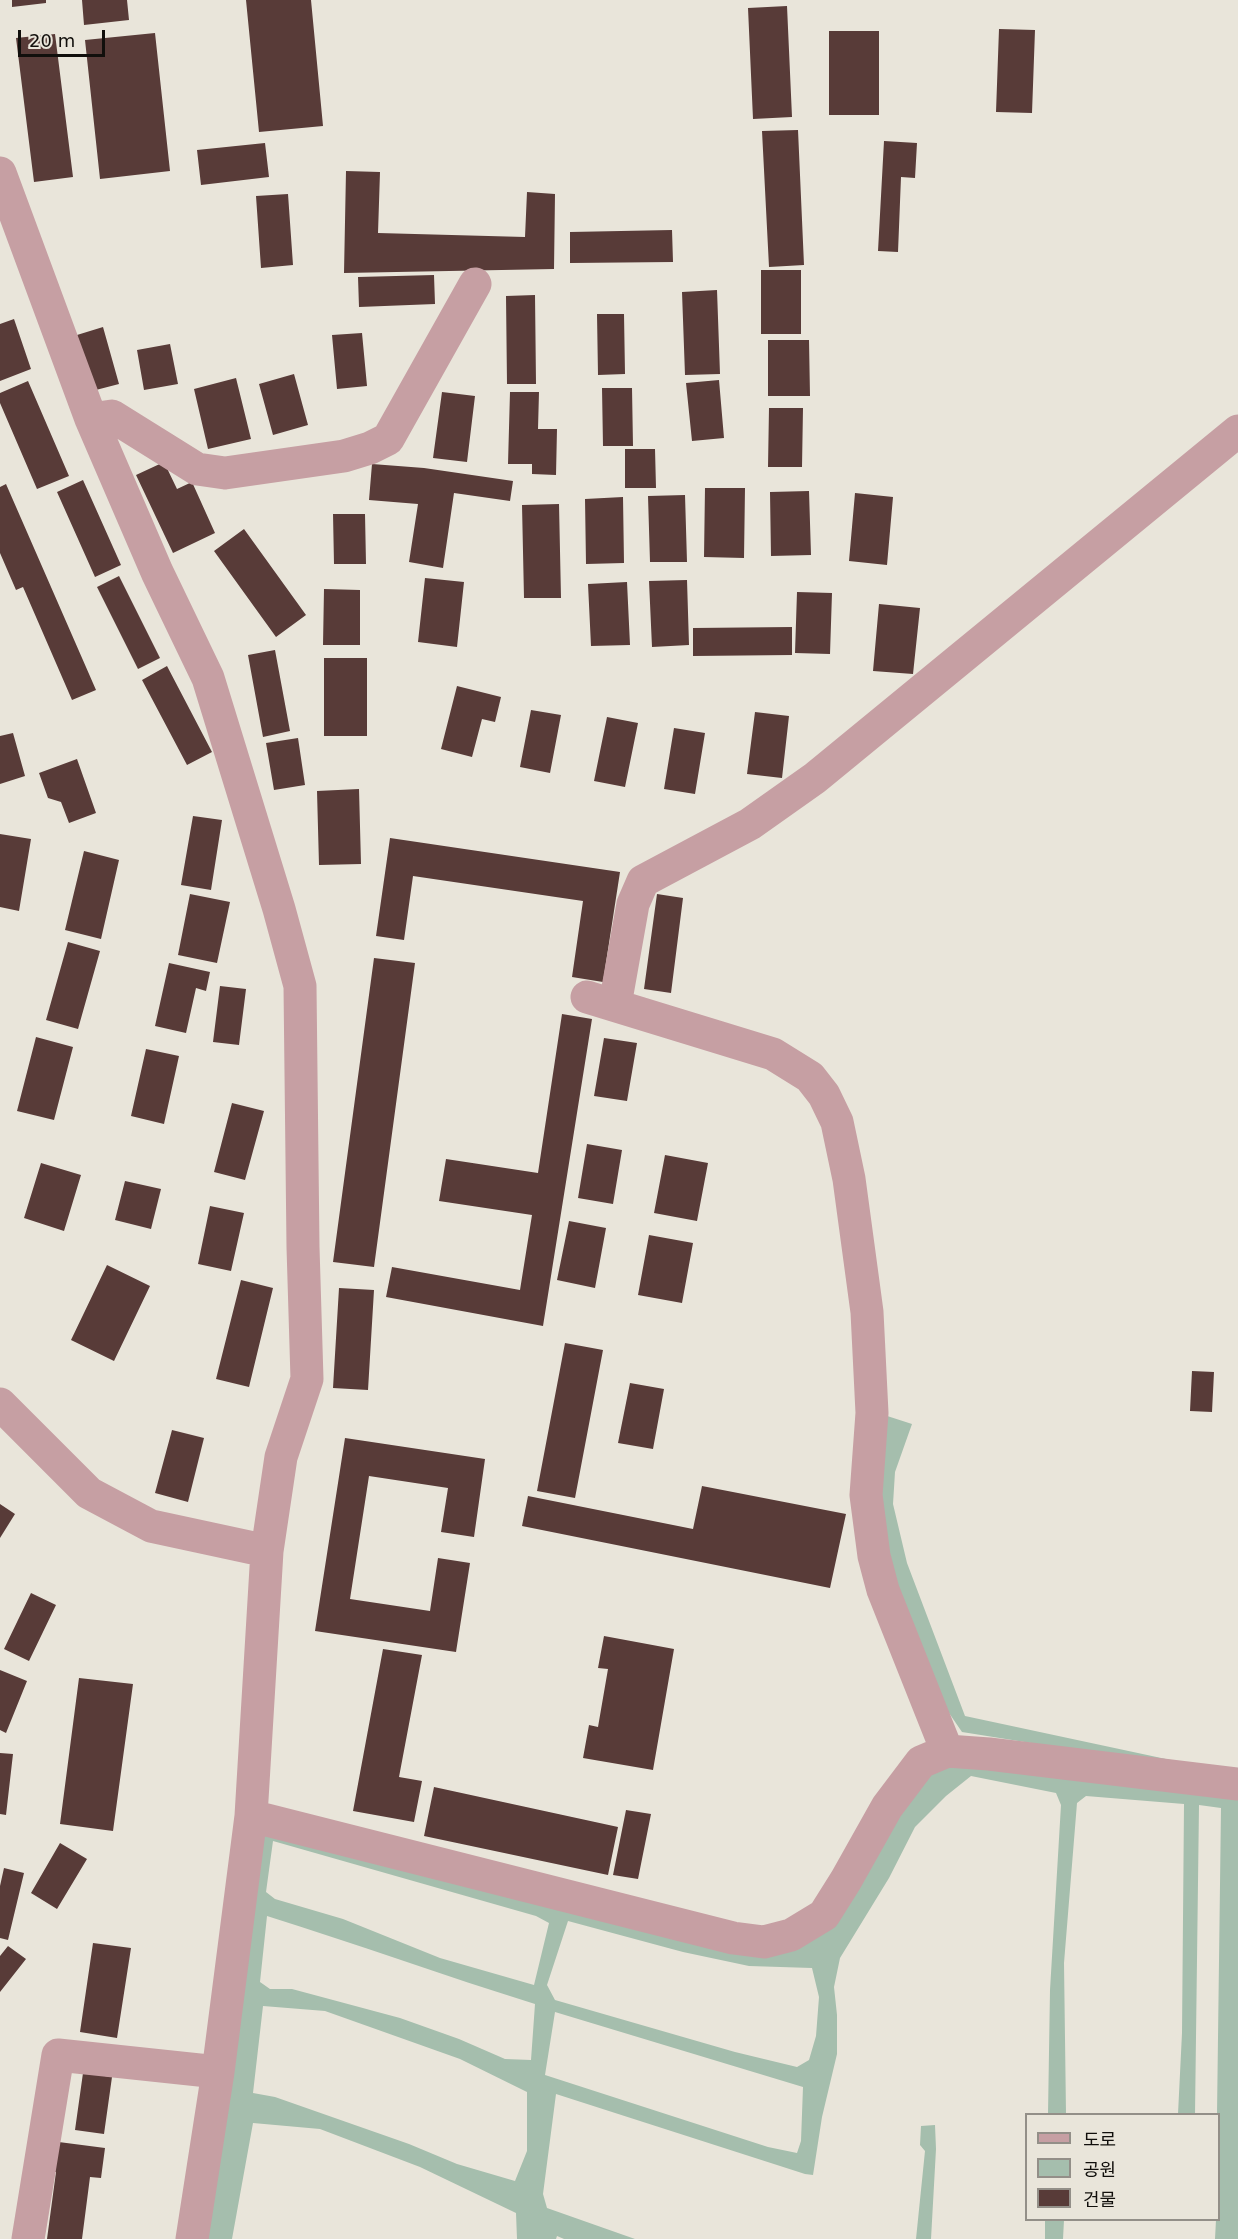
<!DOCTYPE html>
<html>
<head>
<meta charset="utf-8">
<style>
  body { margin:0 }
  #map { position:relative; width:1238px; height:2239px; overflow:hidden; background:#e9e5da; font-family:"DejaVu Sans","Noto Sans KR",sans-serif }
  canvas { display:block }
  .legend { position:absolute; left:1025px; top:2113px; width:195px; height:108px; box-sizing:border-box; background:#e9e5da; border:2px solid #938f88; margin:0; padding:8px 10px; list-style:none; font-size:18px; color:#110f0c }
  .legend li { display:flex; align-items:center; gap:12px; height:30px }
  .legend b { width:30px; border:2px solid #938f88 }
  .scale { position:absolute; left:18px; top:30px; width:87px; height:27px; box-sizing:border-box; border:3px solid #110f0c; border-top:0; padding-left:8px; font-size:18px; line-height:21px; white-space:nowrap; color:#110f0c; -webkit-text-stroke:4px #e9e5da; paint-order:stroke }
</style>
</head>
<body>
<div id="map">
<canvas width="1238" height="2239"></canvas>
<ul class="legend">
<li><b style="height:8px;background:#c69fa3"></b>도로</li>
<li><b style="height:16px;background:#a5bead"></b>공원</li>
<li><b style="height:16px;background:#583b38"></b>건물</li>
</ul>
<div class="scale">20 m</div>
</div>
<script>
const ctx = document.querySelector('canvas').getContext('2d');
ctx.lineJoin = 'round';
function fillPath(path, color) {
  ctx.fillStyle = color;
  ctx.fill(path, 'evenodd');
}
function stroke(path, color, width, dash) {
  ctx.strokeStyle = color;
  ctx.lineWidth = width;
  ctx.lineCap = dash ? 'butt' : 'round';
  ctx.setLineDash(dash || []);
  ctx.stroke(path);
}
fillPath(new Path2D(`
  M881,1414l31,10 -17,48 -2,32 14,59 58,153 257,55 -9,1 -251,-40 -26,-38 -48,-130 -6,-42z
  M954,1763l284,36v440h-23l1,-19h2l-1,-106 4,-306 -22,-3 -4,309h-17l4,-81 2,-229 -98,-8 -9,7 -13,160 2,151h-18l2,-124 11,-185 -5,-12 -85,-17 -25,20 -31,31 -26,51 -49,80 -6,29 3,28v39l-15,63 -9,58 -8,-1 -249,-80 -13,100 4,14 88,31h-71l-7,-3 -1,3h-39l-1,-26 -96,-46 -100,-38 -67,-6 -21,116h-27l54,-410 536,119 103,-141 30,-32zM273,1841l263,75 13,7 -15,62 -94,-27 -97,-39 -68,-20 -9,-7zM267,1916c90,28 178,60 268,88l-4,56 -26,-1 -46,-20 -59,-21 -108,-29h-22l-10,-7zM568,1921l115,31 66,14 63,2 7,29 -3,39 -7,24 -12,7 -62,-15 -180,-52 -8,-15zM263,2006l62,5 135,48 67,33v59l-12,30 -58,-17 -48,-20 -134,-47 -22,-4zM555,2012l248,75 -2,54 -4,12 -29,-6 -223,-72z
  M935,2125l1,24 -5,90h-15l9,-88 -5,-6 1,-19z
  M1045,2220h19l-1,19h-18z`), '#a5bead');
fillPath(new Path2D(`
  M12,0h34v3l-34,4z
  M82,0h45l2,20 -45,5z
  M246,0h65l12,126 -64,6z
  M787,6l5,111 -39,2 -5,-111z
  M999,29l36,1 -3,83 -36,-1z
  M829,31h50v84h-50z
  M155,33l15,138 -70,8 -15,-139z
  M55,34l18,143 -39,5 -18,-144z
  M798,130l6,135 -35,2 -7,-136z
  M884,141l33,2 -2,35 -14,-1 -3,75 -20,-1z
  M265,143l4,34 -68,8 -4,-35z
  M346,171l34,1 -2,61 147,4 2,-45 28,2 -1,75 -210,4z
  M288,194l5,71 -32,3 -5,-72z
  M672,230l1,32 -103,1v-31z
  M761,270h40v64h-40z
  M434,275l1,29 -76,3 -1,-30z
  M717,290l3,84 -35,1 -3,-83z
  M535,295l1,89h-29l-1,-88z
  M597,314h27l1,60 -27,1z
  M14,319l17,50 -31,12v-57z
  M103,327l16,57 -27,7 -15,-56z
  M362,333l5,53 -30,3 -5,-54z
  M768,340h41l1,56h-42z
  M170,344l8,40 -34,6 -7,-40z
  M294,374l14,51 -35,10 -14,-51z
  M236,378l15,61 -43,10 -14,-60z
  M719,380l5,58 -32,3 -6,-58z
  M28,381l41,95 -32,13 -37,-86v-10z
  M602,388h30l1,58h-30z
  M442,392l33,4 -8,66 -34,-4z
  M510,392h29l-1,37h19l-1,46 -24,-1v-10h-24z
  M769,408h34l-1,59h-34z
  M625,449h30l1,39h-31z
  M164,462l13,27 15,-7 23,51 -42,20 -37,-78z
  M372,464l52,4 89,13 -3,20 -56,-8 -11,75 -34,-6 9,-58 -49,-4z
  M83,480l38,85 -26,12 -38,-85z
  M6,484l90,206 -24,10 -49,-113 -7,3 -16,-37v-66z
  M705,488h40l-1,70 -40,-1z
  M809,491l2,64 -40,1 -1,-64z
  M855,493l38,4 -6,68 -38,-4z
  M685,495l2,67h-37l-2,-66z
  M623,497l1,66 -38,1 -1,-65z
  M559,504l2,94h-37l-2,-93z
  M333,514h32l1,50h-32z
  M244,529l62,86 -30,22 -62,-86z
  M119,576l41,82 -22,11 -41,-82z
  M425,578l39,4 -7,65 -39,-5z
  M687,580l2,65 -37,2 -3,-66z
  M627,582l3,63 -39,1 -3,-62z
  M324,589l36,1v55h-37z
  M797,592l35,1 -2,61 -35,-1z
  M879,604l41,4 -7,66 -40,-3z
  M792,627v28l-99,1v-28z
  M275,650l15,81 -27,6 -15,-82z
  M324,658h43v78h-43z
  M167,666l45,86 -25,13 -45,-85z
  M457,686l44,11 -6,25 -13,-3 -10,38 -31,-8z
  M531,710l30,5 -11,58 -30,-6z
  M755,712l34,4 -7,62 -35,-4z
  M607,717l31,6 -13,64 -31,-6z
  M674,728l31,5 -10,61 -31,-5z
  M13,733l12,43 -25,8v-48z
  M298,738l7,47 -31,5 -8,-47z
  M77,759l19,54 -27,10 -8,-21 -13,-4 -9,-25z
  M359,789l2,75 -42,1 -2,-74z
  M193,816l29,4 -11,70 -30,-5z
  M0,834l31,5 -12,72 -19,-4z
  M390,838l230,34 -17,110 -31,-5 11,-76 -170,-25 -9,64 -28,-4z
  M84,851l35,9 -18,79 -36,-9z
  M190,894l40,8 -13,61 -39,-8z
  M657,894l26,4 -12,95 -27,-4z
  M68,942l32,9 -22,78 -32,-9z
  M374,958l41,5 -41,304 -41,-5z
  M169,963l41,9 -4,19 -10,-3 -10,45 -31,-7z
  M220,986l26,3 -7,56 -26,-3z
  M562,1014l30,5 -49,307 -157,-29 6,-30 128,23 12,-75 -93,-14 7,-42 92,14z
  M36,1037l37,10 -19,73 -37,-9z
  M604,1038l33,5 -10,58 -33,-5z
  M146,1049l33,7 -15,68 -33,-8z
  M232,1103l32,8 -19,69 -31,-8z
  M587,1144l35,6 -9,54 -35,-6z
  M665,1155l43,8 -11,58 -43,-8z
  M41,1163l40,12 -17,56 -40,-13z
  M125,1181l36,8 -10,40 -36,-9z
  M210,1206l34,7 -13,58 -33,-7z
  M569,1221l37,7 -11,60 -38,-8z
  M649,1235l44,8 -11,60 -44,-8z
  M107,1265l43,21 -36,75 -43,-21z
  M241,1280l32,8 -24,99 -33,-8z
  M339,1288l35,2 -6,100 -35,-2z
  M565,1343l38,7 -28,148 -38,-7z
  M1192,1371l22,1 -2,40 -22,-1z
  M630,1383l34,6 -11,60 -35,-6z
  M172,1430l32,8 -16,64 -33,-9z
  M345,1438l140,21 -11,78 -33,-5 7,-44 -79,-12 -19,123 80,12 8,-53 32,5 -14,89 -141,-21z
  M702,1486l144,28 -16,74 -308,-62 6,-30 165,33z
  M0,1504l15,10 -15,24z
  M31,1593l25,12 -27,56 -25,-12z
  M604,1636l70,13 -21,121 -70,-12 6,-33 9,2 10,-58 -10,-1z
  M383,1649l39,6 -23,122 23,4 -8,41 -61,-11z
  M0,1670l27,11 -21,52 -6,-3z
  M79,1678l54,6 -20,147 -53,-7z
  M0,1753l13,1 -7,61 -6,-1z
  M434,1787l184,40 -10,48 -184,-39z
  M626,1810l25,4 -13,65 -25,-4z
  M60,1843l27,16 -30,50 -26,-16z
  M4,1868l20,5 -16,67 -8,-2v-52z
  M93,1943l38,5 -14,90 -37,-6z
  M8,1946l18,13 -26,33v-36z
  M83,2073l29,4 -8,57 -29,-4z
  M51,2141l54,7 -4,30 -11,-1 -8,62h-35l9,-67 -9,-1z`), '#583b38');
stroke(new Path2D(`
  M0,173l91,246 66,153 51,106 71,231 21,77 3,261 4,132 -26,78 -14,94 -16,265 -33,256 -26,167
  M91,419l21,-3 85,53 28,4 119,-17 26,-8 18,-9 87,-155
  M587,997l186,57 37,23 14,18 13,27 12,57 18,133 5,101 -6,82 8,61 9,34 64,161
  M615,1005l18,-101 10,-23 107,-57 65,-46 423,-347
  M0,1404l89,89 62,33 116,25
  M251,1816l482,122 31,4 27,-7 33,-20 22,-35 41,-73 34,-45 26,-11 42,3 249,30
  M28,2239l30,-184 160,17`), '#c69fa3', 33);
</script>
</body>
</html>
